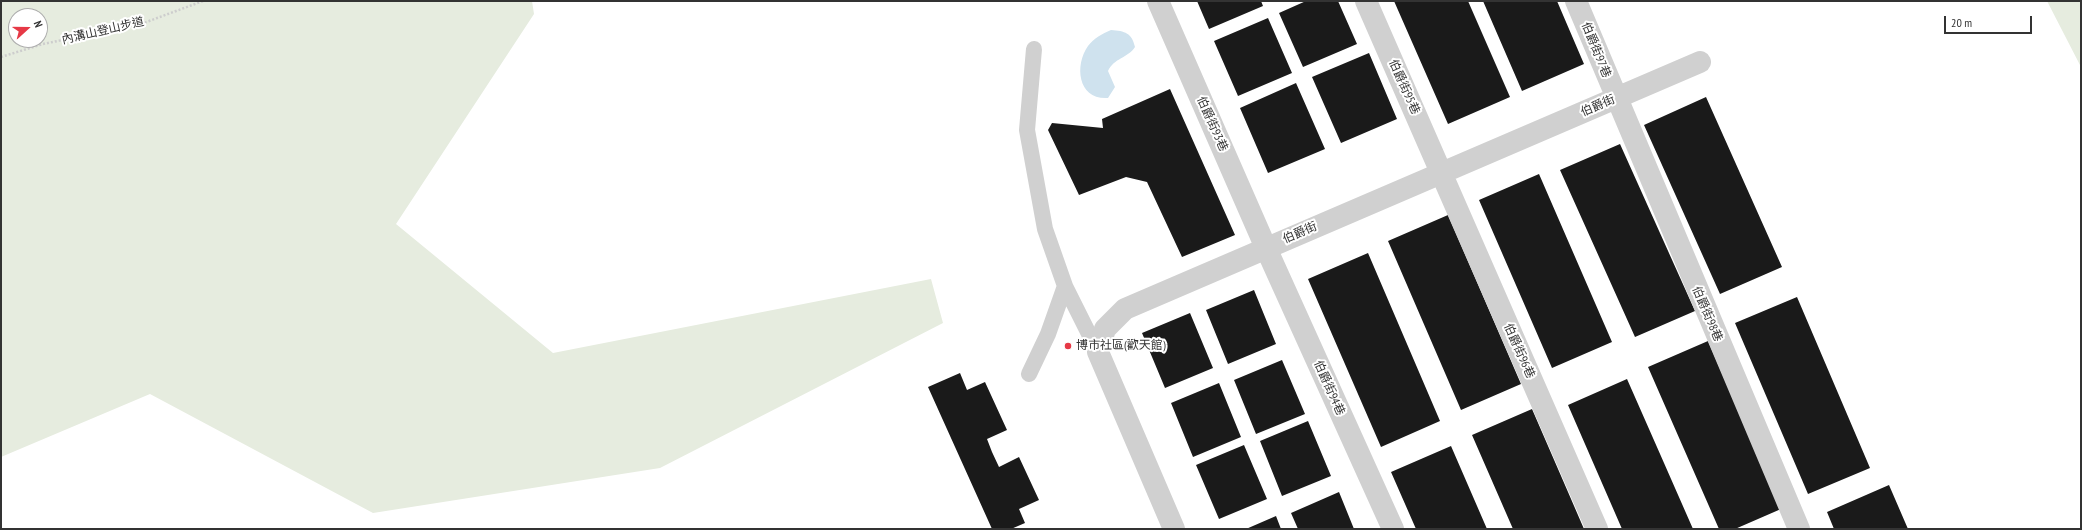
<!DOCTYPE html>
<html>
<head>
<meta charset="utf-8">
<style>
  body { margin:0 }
  #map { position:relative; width:2082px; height:530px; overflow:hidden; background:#fff; font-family:"PT Sans Narrow",sans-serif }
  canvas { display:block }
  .frame { position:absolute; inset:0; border:2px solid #333; pointer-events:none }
  .north { position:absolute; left:8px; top:8px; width:40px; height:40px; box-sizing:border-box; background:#fff; border:1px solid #adadad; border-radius:50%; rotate:69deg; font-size:11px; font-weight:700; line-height:16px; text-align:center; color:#333 }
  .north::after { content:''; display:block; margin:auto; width:14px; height:18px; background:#e63946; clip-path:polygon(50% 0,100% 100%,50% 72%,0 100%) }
  .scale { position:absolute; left:1944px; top:16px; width:88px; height:18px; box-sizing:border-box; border:2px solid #333; border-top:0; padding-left:5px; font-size:12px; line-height:14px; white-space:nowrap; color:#333; -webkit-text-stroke:3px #fff; paint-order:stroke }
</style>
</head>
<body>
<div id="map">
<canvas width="2082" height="530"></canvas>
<div class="frame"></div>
<div class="north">N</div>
<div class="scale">20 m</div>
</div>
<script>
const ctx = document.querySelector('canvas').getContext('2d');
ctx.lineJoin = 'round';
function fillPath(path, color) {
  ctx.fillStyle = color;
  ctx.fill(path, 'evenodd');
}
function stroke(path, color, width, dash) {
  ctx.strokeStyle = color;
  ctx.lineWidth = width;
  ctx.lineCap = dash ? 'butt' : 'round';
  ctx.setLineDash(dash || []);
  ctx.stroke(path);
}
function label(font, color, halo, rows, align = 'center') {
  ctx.font = font + ' "PT Sans Narrow","Noto Sans TC",sans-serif';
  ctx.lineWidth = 4;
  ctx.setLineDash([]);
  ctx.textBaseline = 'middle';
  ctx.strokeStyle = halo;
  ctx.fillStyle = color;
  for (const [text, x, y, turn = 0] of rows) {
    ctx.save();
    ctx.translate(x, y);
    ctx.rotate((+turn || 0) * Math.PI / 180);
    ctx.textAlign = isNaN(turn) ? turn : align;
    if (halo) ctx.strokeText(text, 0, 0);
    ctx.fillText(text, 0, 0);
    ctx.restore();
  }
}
fillPath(new Path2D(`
  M1,1h531l2,13 -138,210 157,129 378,-74 12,44 -283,145 -287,45 -223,-119 -149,63zM16,16h24v24h-24z
  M2047,1h34v66z`), '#e6ecdf');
fillPath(new Path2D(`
  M1111,30c14,1 21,3 24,17 -7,11 -21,11 -27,24l7,16 -7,11c-30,2 -34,-32 -20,-52 6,-8 14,-12 23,-16z`), '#cfe2ee');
fillPath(new Path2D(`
  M1197,1h64l2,5 -54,23z
  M1306,1h32l19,43 -54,23 -24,-54z
  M1394,1h74l42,96 -62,27z
  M1483,1h74l27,63 -62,27z
  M1268,18l24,55 -54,23 -24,-55z
  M1369,53l28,66 -56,24 -29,-66z
  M1296,83l29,66 -57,24 -28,-65z
  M1170,89l65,146 -53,22 -35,-75 -21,-5 -47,18 -31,-65 4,-7 51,5 -1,-9z
  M1706,97l76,170 -62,27 -76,-169z
  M1620,144l75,167 -60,26 -75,-167z
  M1539,174l73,168 -60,26 -73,-168z
  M1448,215l73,169 -60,26 -73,-169z
  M1368,253l72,168 -59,26 -73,-168z
  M1254,290l22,54 -48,20 -22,-54z
  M1797,297l73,171 -62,26 -73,-171z
  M1190,313l23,55 -48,20 -23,-55z
  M1708,341l73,168 -46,20h-16l-71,-162z
  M1282,360l23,54 -49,20 -22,-54z
  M960,373l7,17 18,-8 22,48 -20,9 5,13 7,15 20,-10 20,43 -20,9 6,14 -14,6h-19l-64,-142z
  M1627,379l37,84 29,66h-71l-54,-124z
  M1219,383l22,54 -48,20 -22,-54z
  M1532,409l36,83 16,37h-71l-41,-94z
  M1308,421l23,55 -49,20 -22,-55z
  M1244,445l23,54 -48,20 -23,-54z
  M1451,446l36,83h-71l-25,-57z
  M1889,485l19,44h-74l-7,-17z
  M1339,492l15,37h-56l-7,-16z
  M1276,516l5,13h-35z`), '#1a1a1a');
stroke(new Path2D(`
  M1,57l42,-13 98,-20 62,-23`), '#cdcdcd', 2.5, [2, 2]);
stroke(new Path2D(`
  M1065,286l33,66
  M1029,374l19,-40 17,-48 -20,-57 -18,-99 7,-81`), '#d0d0d0', 16);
stroke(new Path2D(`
  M1158,1l108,247 127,281
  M1366,1l231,528
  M1576,1l223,528
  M1174,529l-76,-177 7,-23 20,-20 575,-247`), '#d0d0d0', 22);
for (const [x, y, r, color] of [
  [1068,346,4,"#e63946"]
]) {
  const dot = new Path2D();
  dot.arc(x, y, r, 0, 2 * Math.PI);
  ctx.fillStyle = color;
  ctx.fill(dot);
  stroke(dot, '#fff', 1.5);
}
label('12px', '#333', '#fff', [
  ["內溝山登山步道",103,31,-13],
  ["伯爵街97巷",1596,50,68],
  ["伯爵街95巷",1404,87,66],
  ["伯爵街",1598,106,-23],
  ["伯爵街93巷",1212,124,66],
  ["伯爵街",1300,233,-23],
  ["伯爵街98巷",1707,314,67],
  ["伯爵街96巷",1519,351,66],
  ["伯爵街94巷",1329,388,66]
]);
label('12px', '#333', '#fff', [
  ["博市社區(歡天館)",1076,346]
], 'left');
</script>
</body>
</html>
